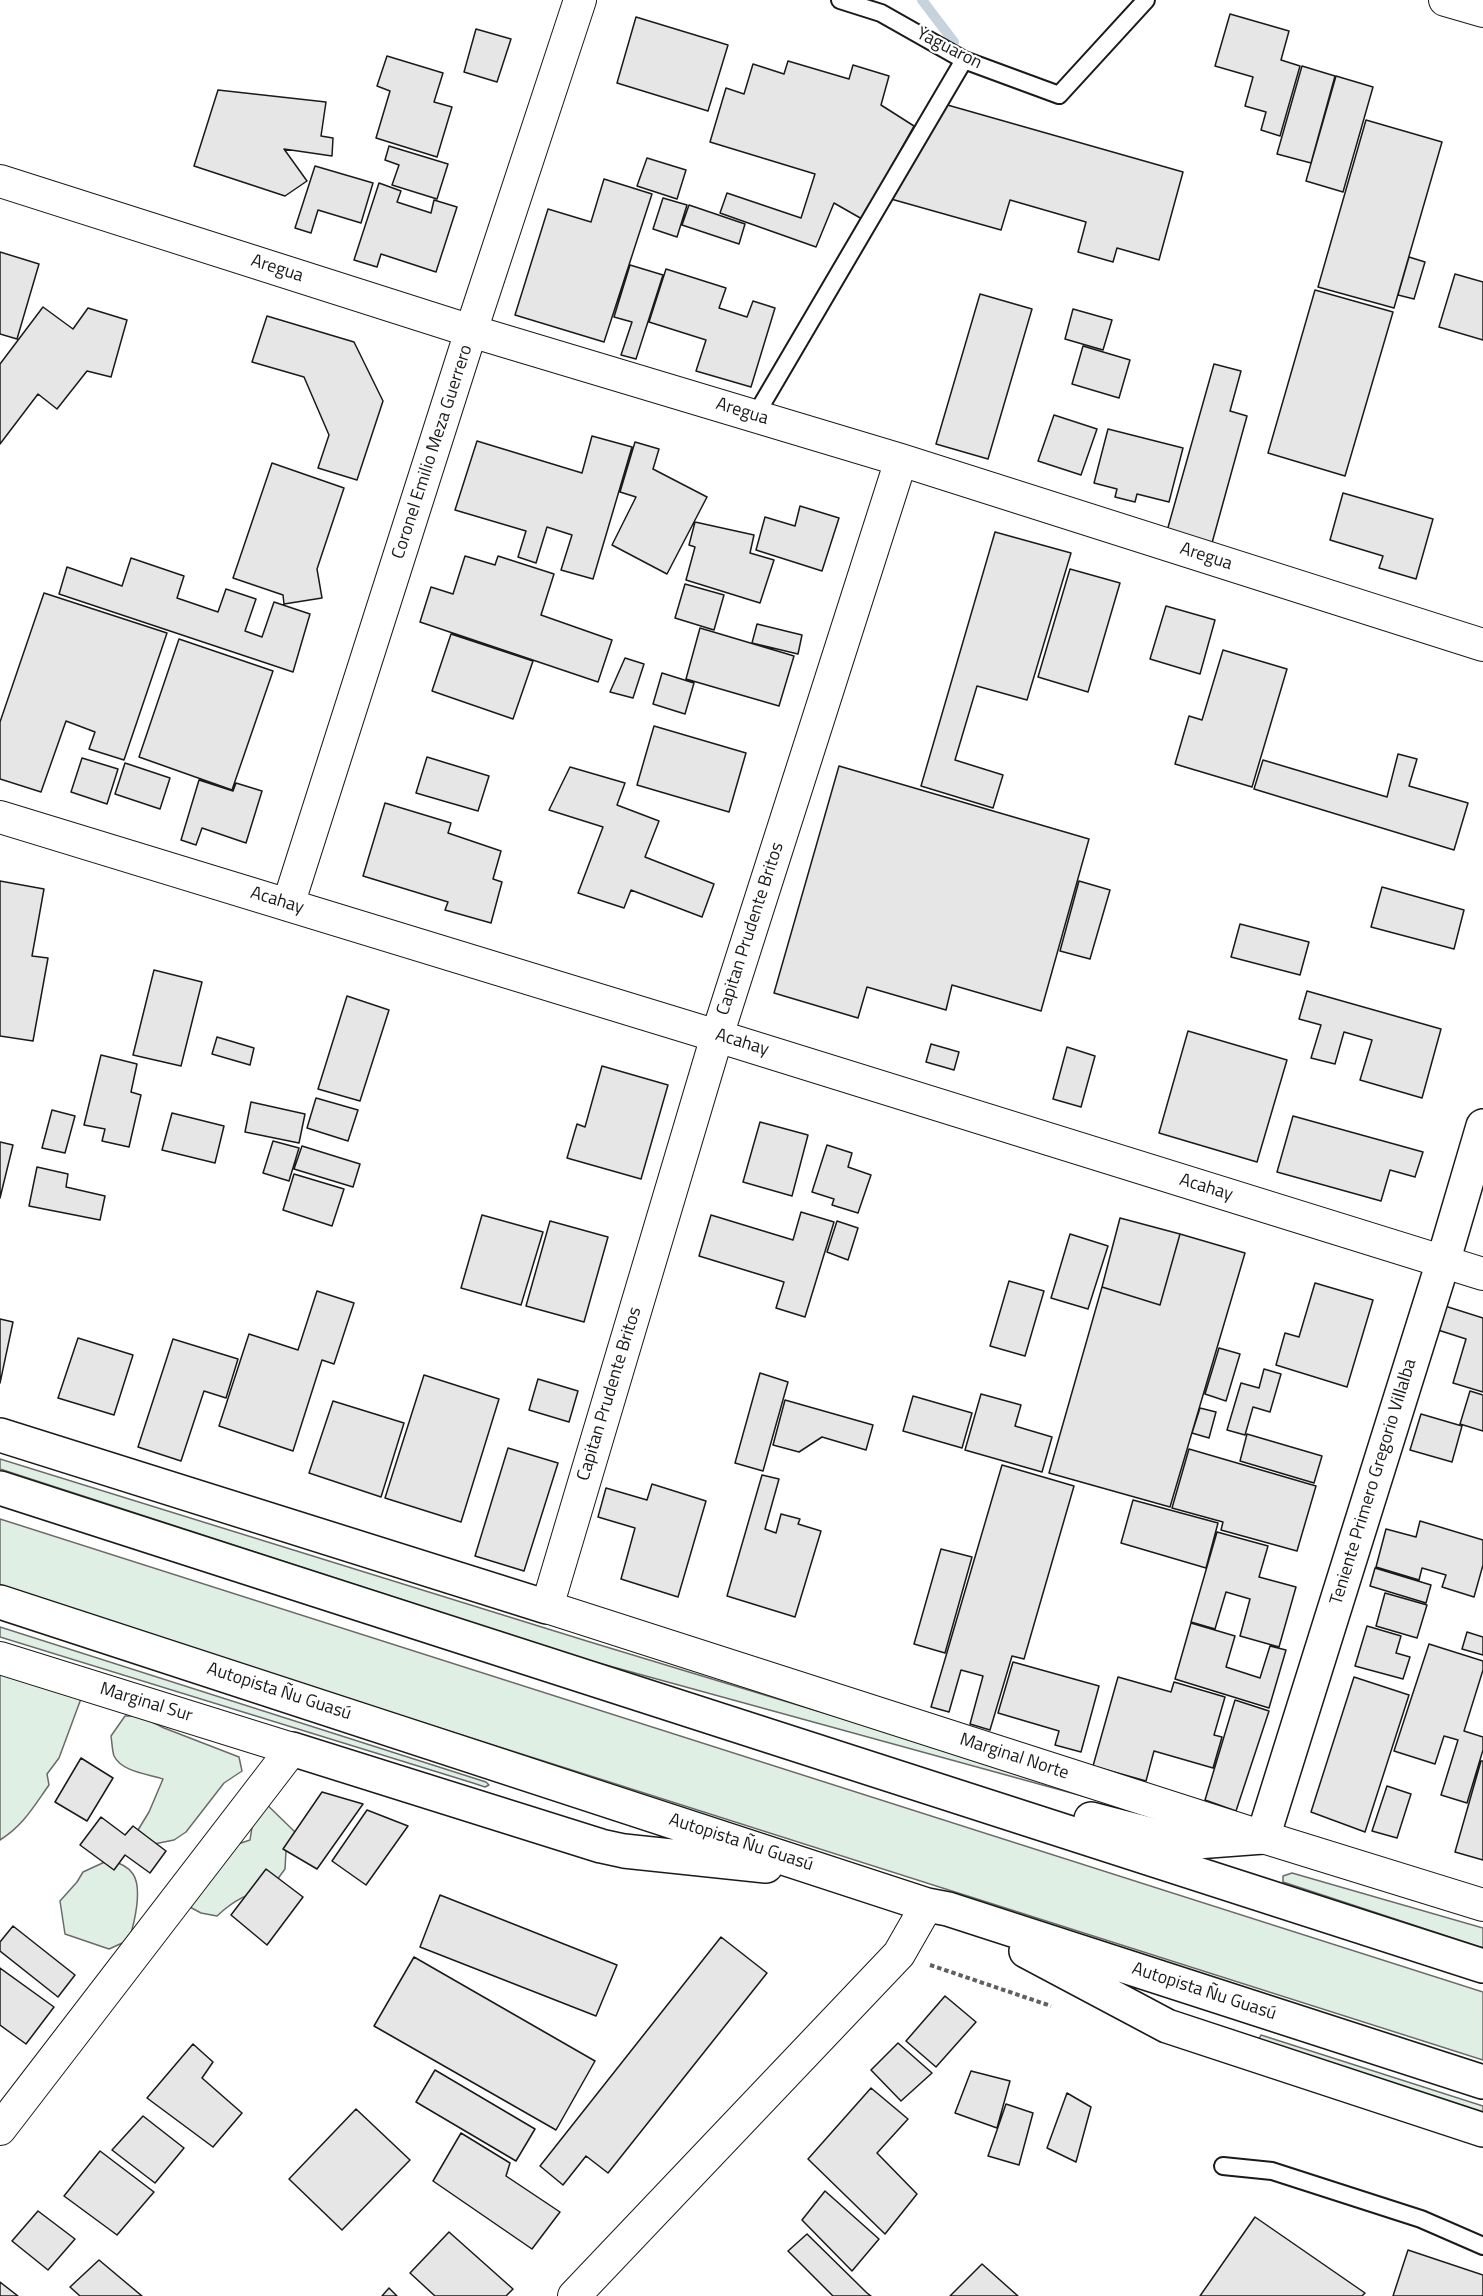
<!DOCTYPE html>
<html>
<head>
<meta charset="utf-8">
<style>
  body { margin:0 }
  canvas { display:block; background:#fff }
</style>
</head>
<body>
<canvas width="1483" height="2296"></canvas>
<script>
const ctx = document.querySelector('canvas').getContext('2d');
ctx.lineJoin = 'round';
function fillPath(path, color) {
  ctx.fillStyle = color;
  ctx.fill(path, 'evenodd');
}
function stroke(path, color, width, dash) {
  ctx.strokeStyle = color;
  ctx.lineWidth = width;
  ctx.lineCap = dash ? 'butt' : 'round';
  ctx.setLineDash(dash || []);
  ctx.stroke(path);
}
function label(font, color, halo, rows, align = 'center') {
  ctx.font = font + ' "Titillium Web",sans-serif';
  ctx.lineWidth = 4.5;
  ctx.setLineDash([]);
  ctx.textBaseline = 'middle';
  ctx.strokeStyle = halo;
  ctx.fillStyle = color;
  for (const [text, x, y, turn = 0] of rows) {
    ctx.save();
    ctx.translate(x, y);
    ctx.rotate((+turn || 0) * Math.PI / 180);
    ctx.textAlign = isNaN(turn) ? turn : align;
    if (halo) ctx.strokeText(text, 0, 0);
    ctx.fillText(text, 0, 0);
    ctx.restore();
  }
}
const green = new Path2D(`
  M0,1459l590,183 600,182 -2,1 -604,-166 -584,-190z
  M0,1519l1483,473v68l-1483,-472z
  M0,1627l486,155 3,3 -4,2 -12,-4 -473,-146z
  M0,1664l82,32 -23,62 -12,16 2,11c-15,21 -26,41 -49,55z
  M125,1716h15l24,12 75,29 3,14 -18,12 -38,49 -12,8 -25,5 -11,-15 11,-18 14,-33c-15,-5 -41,-7 -49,-23 -2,-6 -2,-14 -3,-20z
  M257,1795l38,37 -9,19 -1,18 -14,19c-23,5 -37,12 -54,28l-16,-3 -13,-7 41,-59 21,-7z
  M109,1860c8,2 19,6 24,14 10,15 1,50 -4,66l-20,9 -44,-15 -5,-33 17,-19 6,-10z
  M1292,1873l191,55v20l-200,-66v-6z
  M1261,2035l222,71v13l-225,-78z`);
fillPath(green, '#e0efe3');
stroke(green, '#6a6a6a', 1.5);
stroke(new Path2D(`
  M922,0l32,42`), '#c6d2dc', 10);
const building = new Path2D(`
  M1230,14l59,17 -8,29 19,6 -20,70 -19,-6 5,-18 -21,-6 8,-29 -38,-11z
  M636,17l92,28 -20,66 -91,-28z
  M476,29l35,10 -14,43 -33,-10z
  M387,56l56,17 -9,29 18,5 -15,50 -61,-19 14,-47 -13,-5z
  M788,61l61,18 4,-14 36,11 -8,29 33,21 -52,93 -28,-16 -18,44 -96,-34 7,-20 74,25 14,-44 -105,-32 16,-54 18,6 9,-30 31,10z
  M1302,66l33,10 -24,87 -34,-9z
  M1336,76l37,11 -30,105 -37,-11z
  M218,90l108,12 -5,34 12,2 -1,18 -48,-7 23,32 -22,15 -91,-30z
  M944,104l239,68 -24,88 -42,-12 -4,14 -35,-10 8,-30 -76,-22 -9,30 -110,-31z
  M1366,120l76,22 -48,166 -76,-21z
  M389,146l59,18 -11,35 -45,-14 7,-20 -14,-5z
  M647,158l39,12 -9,29 -40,-13z
  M315,166l58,17 -12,40 -43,-13 -7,23 -16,-5z
  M604,179l48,15 -48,148 -89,-27 33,-106 43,13z
  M379,183l22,8 -4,11 34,11 3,-13 23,7 -21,65 -55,-18 -4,13 -23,-7z
  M663,198l24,7 -10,32 -24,-8z
  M689,205l56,19 -6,20 -57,-19z
  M0,252l39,12 -22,75 -17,-5z
  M1409,257l16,5 -11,37 -16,-4z
  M630,265l33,10 -27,84 -15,-4 11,-33 -18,-5z
  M666,269l60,19 -7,20 28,9 6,-16 22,7 -24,79 -55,-16 10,-31 -57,-18z
  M1455,274l28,8v58l-44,-13z
  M1315,290l78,22 -48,164 -77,-23z
  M980,294l52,15 -44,150 -52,-15z
  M43,307l30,22 15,-21 39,12 -16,57 -24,-6 -30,38 -19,-15 -38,50v-80z
  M1073,309l39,11 -9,30 -38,-11z
  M267,316l87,26 29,59 -26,79 -39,-12 11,-33 -25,-58 -52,-15z
  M1083,346l47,14 -11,38 -47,-14z
  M1214,364l27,7 -11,40 17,5 -35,127 -45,-12z
  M1054,415l43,14 -16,46 -43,-14z
  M1108,429l75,19 -14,54 -32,-8 -2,8 -20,-5 2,-8 -23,-6z
  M592,436l40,11 -39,132 -32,-9 11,-35 -25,-8 -11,36 -18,-6 8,-26 -71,-21 22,-69 105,32z
  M635,442l24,7 -6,20 54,28 -40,77 -55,-29 24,-48 -16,-5z
  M272,463l72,25 -27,81 5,29 -38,6 -1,-9 -50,-17z
  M1343,493l90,26 -17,60 -37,-11 4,-12 -53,-16z
  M800,506l39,12 -17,53 -66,-21 9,-33 30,9z
  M695,522l59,13 -4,18 24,7 -14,43 -74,-23 9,-33 -6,-2z
  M995,532l76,21 -44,147 -50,-14 -22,74 48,15 -10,33 -72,-22z
  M465,556l30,9 3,-9 56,18 -13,41 71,25 -14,42 -178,-60 11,-35 22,7z
  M131,558l53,18 -7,22 41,14 8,-23 30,10 -11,32 17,6 12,-35 36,12 -17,58 -234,-78 8,-27 55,19z
  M1070,569l50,14 -32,109 -50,-15z
  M685,584l39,11 -10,35 -39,-12z
  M44,593l123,40 -43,127 -35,-11 6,-17 -29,-11 -25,71 -41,-13v-57z
  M1166,606l49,14 -15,54 -50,-15z
  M757,624l45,11 -4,19 -46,-11z
  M700,628l94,28 -15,50 -93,-27z
  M451,634l82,27 -20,58 -81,-28z
  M179,639l94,32 -41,119 -93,-33z
  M1223,650l64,19 -35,118 -77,-23 14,-48 13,4z
  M625,658l19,6 -11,34 -23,-6z
  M662,673l32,10 -9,31 -32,-10z
  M654,726l92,27 -17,59 -92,-27z
  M1398,754l19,5 -8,27 59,17 -14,47 -200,-61 9,-29 124,37z
  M427,757l62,19 -11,35 -62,-18z
  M82,758l36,11 -11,35 -36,-12z
  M125,763l45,15 -10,31 -45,-15z
  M839,766l250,73 -48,172 -89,-26 -6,25 -79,-23 -9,31 -84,-25z
  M570,767l55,16 -8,22 42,16 -14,36 69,27 -12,33 -71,-27 -7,18 -46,-15 25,-66 -54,-17z
  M199,780l34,11 3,-8 26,8 -16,52 -44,-15 -6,17 -15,-5z
  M385,803l66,20 -3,10 53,18 -8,28 9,3 -11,41 -46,-13 3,-8 -85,-26z
  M0,881l44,8 -12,67 16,2 -15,83 -33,-5z
  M1079,881l31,9 -20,69 -30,-8z
  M1382,887l82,23 -10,39 -83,-22z
  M1240,924l69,18 -9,33 -69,-18z
  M154,970l48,12 -21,84 -48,-11z
  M1307,991l134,38 -19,69 -62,-18 12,-40 -28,-8 -9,32 -24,-6 10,-33 -22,-6z
  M347,996l42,14 -29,91 -42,-12z
  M1188,1031l99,29 -30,102 -98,-29z
  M217,1037l37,11 -4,17 -38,-11z
  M931,1044l28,8 -5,18 -28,-8z
  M1067,1047l28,9 -14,51 -28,-8z
  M101,1055l36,9 -6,28 10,3 -12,52 -27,-6 3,-12 -21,-4z
  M602,1066l66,19 -27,94 -74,-21 10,-34 8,3z
  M316,1098l42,12 -10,31 -41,-13z
  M251,1102l54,12 -6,29 -54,-11z
  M52,1110l23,6 -10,37 -23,-5z
  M172,1113l52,13 -9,37 -53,-13z
  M1293,1116l130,36 -8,25 -25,-7 -9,31 -104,-29z
  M760,1122l48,13 -16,61 -49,-14z
  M273,1141l26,7 -10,33 -26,-8z
  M0,1142l13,3 -13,53z
  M827,1145l25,8 -4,14 23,8 -13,38 -26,-8 2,-6 -22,-7z
  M302,1146l58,18 -7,23 -59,-18z
  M37,1167l31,7 -2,13 39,9 -5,24 -71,-14z
  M294,1174l50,15 -12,37 -49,-16z
  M801,1212l33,10 -29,95 -29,-9 8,-26 -85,-26 12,-41 82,25z
  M482,1215l61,17 -22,73 -60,-17z
  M1120,1218l60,16 -20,71 -58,-18z
  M550,1221l58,16 -24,85 -58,-16z
  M837,1221l21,7 -10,32 -21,-8z
  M1070,1234l38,12 -20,63 -37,-11z
  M1180,1234l65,19 -75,254 -121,-34 53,-186 58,18z
  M1009,1281l35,10 -19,65 -35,-10z
  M1315,1283l58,17 -26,87 -71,-22 9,-32 14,4z
  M317,1291l37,12 -20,61 -12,-4 -29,91 -74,-25 30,-92 49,16z
  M1445,1306l38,12v74l-30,-9 13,-44 -28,-9z
  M0,1319l13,3 -13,61z
  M78,1338l55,17 -19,60 -56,-17z
  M173,1339l65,20 -12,39 -22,-7 -23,70 -43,-14z
  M1219,1348l21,6 -14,47 -21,-7z
  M1264,1369l17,5 -11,38 -17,-5 -8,28 -18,-5 14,-47 18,5z
  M760,1373l28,9 -25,89 -28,-8z
  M424,1375l75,24 -38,123 -76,-24z
  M538,1379l40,12 -9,31 -40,-12z
  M1470,1391l13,4v36l-23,-7z
  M981,1394l40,11 -6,21 37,11 -10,35 -77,-22z
  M913,1396l59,17 -10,35 -59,-17z
  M785,1400l88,25 -7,25 -44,-13 -23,15 -26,-7z
  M333,1401l71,22 -23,74 -72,-24z
  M1200,1408l16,4 -7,26 -17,-5z
  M1421,1414l41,12 -10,36 -42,-12z
  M1247,1434l75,22 -8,27 -74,-22z
  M508,1448l50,15 -34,108 -49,-15z
  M1189,1449l127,37 -19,65 -76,-21 2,-8 -51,-14z
  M1002,1465l72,21 -50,173 -12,-3 -22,74 -20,-6 13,-48 -22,-6 -12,42 -18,-5z
  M762,1475l17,4 -14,50 11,4 5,-19 19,5 -2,5 23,7 -26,86 -68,-21z
  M652,1484l54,17 -28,96 -57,-18 14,-51 -37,-11 8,-29 41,12z
  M1133,1500l85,23 -12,45 -85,-25z
  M1420,1521l63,19v25l-9,32 -32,-10 4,-12 -24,-7 -3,12 -43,-13 10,-38 30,8z
  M1217,1532l51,14 -9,31 37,10 -17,60 -39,-11 10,-37 -24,-7 -11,37 -24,-7z
  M941,1549l31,8 -27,96 -31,-9z
  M1375,1568l56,17 -5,18 -56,-17z
  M1385,1593l42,12 -10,33 -41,-12z
  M1191,1623l44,13 -9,31 34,11 10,-32 16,4 -17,58 -94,-29z
  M1367,1626l34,10 -5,17 14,4 -7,22 -48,-13z
  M1467,1632l16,5v18l-21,-6z
  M1429,1644l54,17v9l-19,61 19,6v13l-16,53 -26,-8 17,-55 -14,-4 -9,28 -41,-13z
  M1013,1662l86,24 -18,66 -26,-7 4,-14 -61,-18z
  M1118,1677l53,15 3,-10 51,15 -11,38 8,2 -9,31 -59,-17 -8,30 -53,-15z
  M1354,1677l55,18 -44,137 -54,-20z
  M1235,1700l34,11 -33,100 -31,-11z
  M81,1758l32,20 -26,43 -32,-19z
  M1481,1761h2v99l-28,-8z
  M1387,1786l24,8 -14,44 -25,-7z
  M322,1792l41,12 -46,65 -34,-20z
  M367,1810l41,16 -42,59 -34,-24z
  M101,1817l24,18 8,-9 33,25 -16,22 -25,-18 -11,15 -34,-25z
  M266,1869l37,28 -36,48 -36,-30z
  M440,1895l177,70 -21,51 -176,-69z
  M13,1926l62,49 -17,22 -58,-46v-9z
  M721,1937l46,36 -159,200 -22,-17 -23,29 -23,-19z
  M414,1957l181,104 -39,69 -182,-104z
  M0,1968l54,39 -28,37 -26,-19z
  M945,1996l31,26 -40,45 -30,-26z
  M898,2043l34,30 -31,28 -30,-31z
  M193,2044l20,18 -11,16 40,35 -29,34 -66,-49z
  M435,2070l100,59 -19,32 -100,-59z
  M971,2071l39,10 -13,47 -42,-15z
  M871,2088l37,31 -31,34 40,41 -32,40 -77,-75z
  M1067,2093l24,14 -15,55 -29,-14z
  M1006,2104l27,9 -14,52 -31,-9z
  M356,2109l54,51 -68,70 -53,-51z
  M143,2116l41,32 -29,35 -43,-33z
  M461,2133l49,30 -4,13 54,36 -28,37 -99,-68z
  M100,2151l54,41 -37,43 -53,-39z
  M825,2191l54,48 -27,32 -50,-51z
  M38,2211l37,28 -27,31 -36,-29z
  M1255,2217l110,76 -3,3h-162z
  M449,2232l64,57 -7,7h-71l-25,-23z
  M807,2234l60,59 4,3h-38l-45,-45z
  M1408,2250l75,25v21h-90z
  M99,2260l43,36h-62l-10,-9z
  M982,2264l36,32h-68z
  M0,2282l18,14h-18z
  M389,2288l8,8h-15z`);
fillPath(building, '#e6e6e6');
stroke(building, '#1a1a1a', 1.5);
const service = new Path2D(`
  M840,0l41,13 83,47 95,35 87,-95
  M755,416l209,-356
  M1223,2166l49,5 149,48 62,27`);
const minor = new Path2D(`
  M1445,0l38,11
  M0,181l471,150 430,129 582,185
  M901,460l-184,576 -170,571 716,230 220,68
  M0,817l717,219 766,238
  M288,905l183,-574 109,-331
  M0,1658l292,91 -292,380
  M574,2296l325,-342 28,-49`);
const tertiary = new Path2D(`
  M1263,1837l180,-575 40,-136`);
const motorway = new Path2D(`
  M0,1435l547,172
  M0,1488l1483,478
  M0,1602l927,303 21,4 535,173
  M292,1749l309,97 23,5 142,15
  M1091,1819l92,24 80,-6
  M1026,1951l141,75 316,104`);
stroke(service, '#1a1a1a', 20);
stroke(minor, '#1a1a1a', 34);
stroke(tertiary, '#1a1a1a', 36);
stroke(motorway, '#1a1a1a', 36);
stroke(new Path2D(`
  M930,1965l121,41`), '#5f5f5f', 4, [4.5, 3]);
stroke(service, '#fff', 16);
stroke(minor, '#fff', 32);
stroke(tertiary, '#fff', 33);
stroke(motorway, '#fff', 33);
label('18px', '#1a1a1a', '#fff', [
  ["Yaguaron",949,49,27],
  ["Aregua",277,269,18],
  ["Aregua",742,412,17],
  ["Coronel Emilio Meza Guerrero",433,452,-72],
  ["Aregua",1206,557,18],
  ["Acahay",277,901,17],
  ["Capitan Prudente Britos",751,929,-72],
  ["Acahay",742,1043,17],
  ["Acahay",1206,1188,17],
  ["Capitan Prudente Britos",610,1394,-73],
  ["Teniente Primero Gregorio Villalba",1374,1482,-73],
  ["Autopista Ñu Guasú",279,1692,18],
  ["Marginal Sur",146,1703,17],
  ["Marginal Norte",1014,1757,18],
  ["Autopista Ñu Guasú",741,1843,18],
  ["Autopista Ñu Guasú",1204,1992,18]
]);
</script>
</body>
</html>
